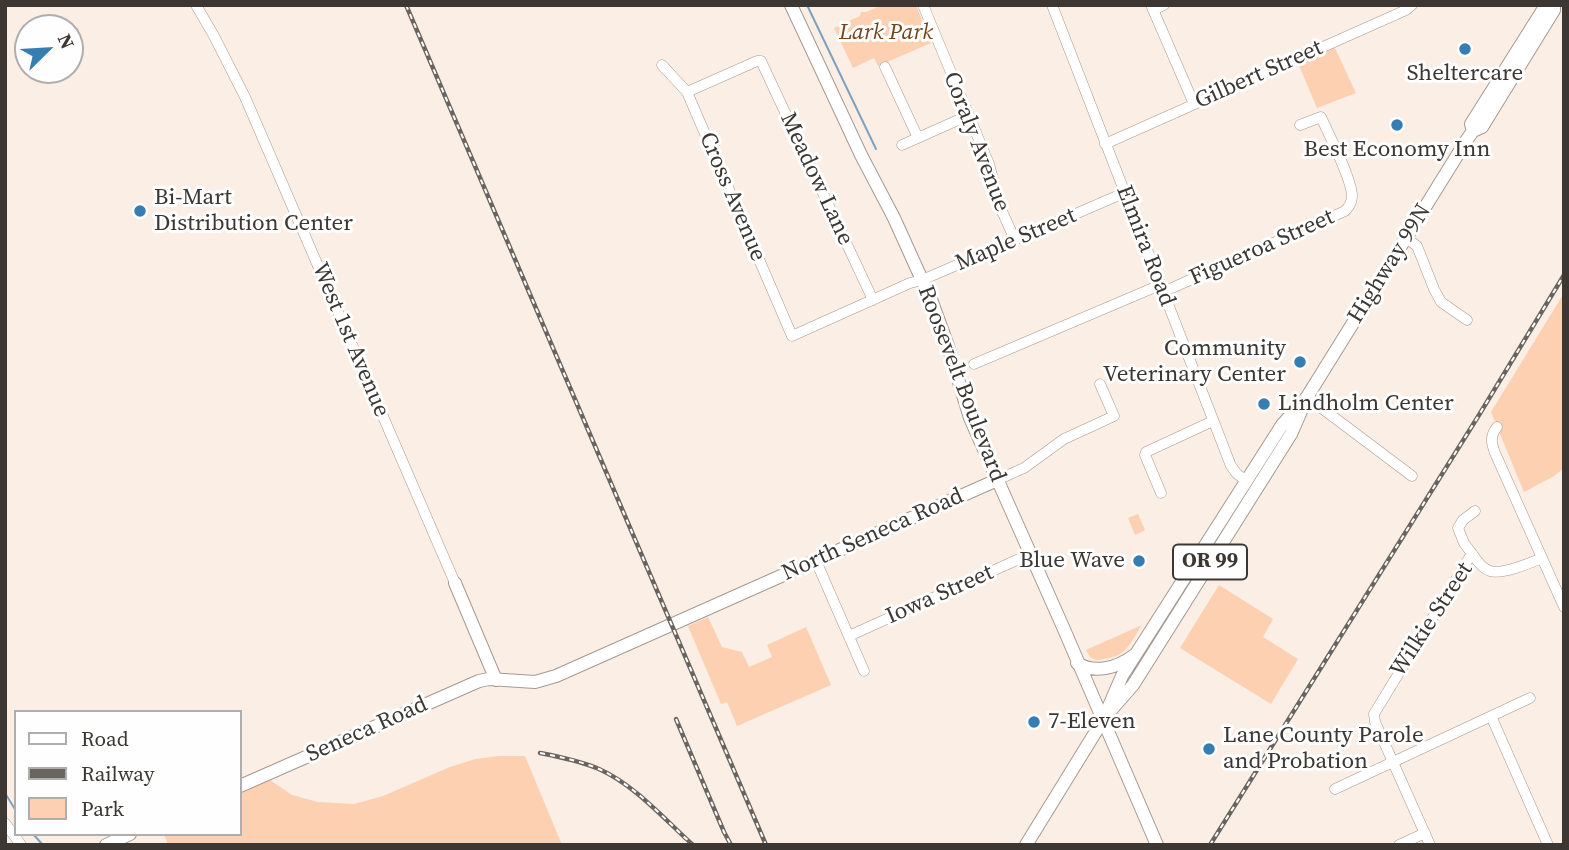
<!DOCTYPE html>
<html>
<head>
<meta charset="utf-8">
<style>
  body { margin:0 }
  #map { position:relative; width:1569px; height:850px; overflow:hidden; background:#faeee5; font-family:"Source Serif 4",serif }
  canvas { display:block }
  .frame { position:absolute; inset:0; border:7px solid #3c3733; pointer-events:none }
  .legend { position:absolute; left:14px; top:710px; width:228px; height:126px; box-sizing:border-box; background:#fdfefd; border:2px solid #b0aeac; margin:0; padding:9px 12px; list-style:none; font-size:21px; color:#3c3733 }
  .legend li { display:flex; align-items:center; gap:14px; height:35px }
  .legend b { width:35px; border:2px solid #b0aeac }
  .north { position:absolute; left:14px; top:14px; width:70px; height:70px; box-sizing:border-box; background:#fdfefd; border:2px solid #b0aeac; border-radius:50%; rotate:66deg; font-size:19px; font-weight:700; line-height:28px; text-align:center; color:#3c3733 }
  .north::after { content:''; display:block; margin:auto; width:24px; height:32px; background:#367eb2; clip-path:polygon(50% 0,100% 100%,50% 72%,0 100%) }
</style>
</head>
<body>
<div id="map">
<canvas width="1569" height="850"></canvas>
<div class="frame"></div>
<ul class="legend">
<li><b style="height:9px;background:#fff"></b>Road</li>
<li><b style="height:9px;background:#6a645f"></b>Railway</li>
<li><b style="height:19px;background:#fdd0b1"></b>Park</li>
</ul>
<div class="north">N</div>
</div>
<script>
const ctx = document.querySelector('canvas').getContext('2d');
ctx.lineJoin = 'round';
function fillPath(path, color) {
  ctx.fillStyle = color;
  ctx.fill(path, 'evenodd');
}
function stroke(path, color, width, dash) {
  ctx.strokeStyle = color;
  ctx.lineWidth = width;
  ctx.lineCap = dash ? 'butt' : 'round';
  ctx.setLineDash(dash || []);
  ctx.stroke(path);
}
function label(font, color, halo, rows, align = 'center') {
  ctx.font = font + ' "Source Serif 4",serif';
  ctx.lineWidth = 6;
  ctx.setLineDash([]);
  ctx.textBaseline = 'middle';
  ctx.strokeStyle = halo;
  ctx.fillStyle = color;
  for (const [text, x, y, turn = 0] of rows) {
    ctx.save();
    ctx.translate(x, y);
    ctx.rotate((+turn || 0) * Math.PI / 180);
    ctx.textAlign = isNaN(turn) ? turn : align;
    if (halo) ctx.strokeText(text, 0, 0);
    ctx.fillText(text, 0, 0);
    ctx.restore();
  }
}
fillPath(new Path2D(`
  M882,5h34l15,38 -53,23 -4,-8 -21,10 -19,-40 26,-12 1,-4h5z
  M1334,46l22,47 -39,15 -19,-45z
  M1564,293v175l-10,8 -30,16 -33,-80z
  M1138,514l7,16 -10,5 -7,-17z
  M1219,585l54,34 -10,18 35,22 -27,45 -91,-56z
  M708,617l14,30 20,5 7,15 23,-10 -5,-12 39,-18 25,58 -94,41 -10,-24 -6,2 -33,-78z
  M1142,625c-16,24 -15,32 -46,35l-6,-3 -4,-7z
  M499,756h26l37,89h-394l-4,-11h76v-40l30,-14 22,15 26,7 36,2 29,-8 67,-29 25,-8z`), '#fdd0b1');
stroke(new Path2D(`
  M807,5l69,144
  M5,793l11,18
  M33,834l10,11`), '#7fa1be', 2);
const minor = new Path2D(`
  M196,5l18,31 31,61 210,486
  M923,5l66,159 12,45 14,31
  M1052,5l179,461 6,8 10,7
  M1151,5l43,99
  M1153,10l11,-5
  M662,65l25,27 105,244 118,-53 12,-3 202,-87
  M885,67l33,71
  M687,92l70,-31h4l112,239
  M1105,144l301,-134 6,-5
  M902,145l65,-29
  M1406,238l11,8 17,43 7,13 26,18
  M1163,292l182,-81c4,-4 7,-8 7,-15 0,-17 -23,-61 -31,-79l-21,8
  M974,364l186,-79
  M1307,397l105,79
  M1497,427c-7,9 -6,15 -2,26l69,154
  M997,480l27,-12 40,-29 50,-23 -14,-32
  M1161,493l-16,-38 1,-3 67,-31
  M1473,555l-9,-12 -6,-15 5,-8 12,-9
  M816,561l48,110
  M849,636l181,-82
  M1491,716l57,129
  M1335,789l195,-91
  M5,823l16,22
  M1399,845l26,-12
  M1430,845l-55,-123 -1,-8 95,-156 4,-3c4,6 10,14 17,16 12,4 40,-8 52,-13`);
const major = new Path2D(`
  M791,5l70,150 33,63 38,84 16,44 22,72 93,209 94,218
  M1473,131l-2,-7 75,-119
  M455,583l41,97
  M1077,663c17,11 40,5 56,-7
  M1112,709l21,-24 158,-251 11,-25
  M240,786l239,-105 10,-2 46,3 21,-6 441,-196
  M106,845l24,-11
  M1026,845l77,-125 19,-44 160,-251 25,-28 161,-259 5,-7 9,-4 72,-117v-5`);
stroke(minor, '#a59991', 11);
stroke(major, '#a59991', 14);
stroke(minor, '#fff', 10);
stroke(major, '#fff', 12);
const rail = new Path2D(`
  M406,5l360,840
  M676,719l48,113 7,13
  M540,753c21,4 40,8 59,16 37,17 64,49 94,76
  M1210,845l269,-430 85,-140`);
stroke(rail, '#6a645f', 4.5);
stroke(rail, '#fdfefd', 2, [5]);
for (const [x, y, r, color] of [
  [1465,49,7,"#367eb2"],
  [1397,125,7,"#367eb2"],
  [140,211,7,"#367eb2"],
  [1300,362,7,"#367eb2"],
  [1264,404,7,"#367eb2"],
  [1139,561,7,"#367eb2"],
  [1034,722,7,"#367eb2"],
  [1209,749,7,"#367eb2"]
]) {
  const dot = new Path2D();
  dot.arc(x, y, r, 0, 2 * Math.PI);
  ctx.fillStyle = color;
  ctx.fill(dot);
  stroke(dot, '#fdfefd', 2.5);
}
for (const [x, y, w] of [
  [1210,562,74]
]) {
  const box = new Path2D();
  box.roundRect(x - w / 2, y - 17.5, w, 35, 5);
  ctx.fillStyle = '#fdfefd';
  ctx.fill(box);
  stroke(box, '#3c3733', 2);
}
label('bold 21px', '#3c3733', null, [
  ["OR 99",1210,562]
]);
label('italic 23px', '#75421a', '#fdfefd', [
  ["Lark Park",886,33]
]);
label('23px', '#3c3733', '#fdfefd', [
  ["Sheltercare",1465,74,"center"],
  ["Best Economy Inn",1397,150,"center"],
  ["Bi-Mart",154,198],
  ["Distribution Center",154,224],
  ["Community",1286,349,"right"],
  ["Veterinary Center",1286,375,"right"],
  ["Lindholm Center",1278,404],
  ["Blue Wave",1125,561,"right"],
  ["7-Eleven",1048,722],
  ["Lane County Parole",1223,736],
  ["and Probation",1223,762]
], 'left');
label('23px', '#3c3733', '#fdfefd', [
  ["Gilbert Street",1259,75,-24],
  ["Coraly Avenue",976,142,69],
  ["Meadow Lane",816,179,65],
  ["Cross Avenue",732,197,67],
  ["Maple Street",1016,240,-23],
  ["Elmira Road",1145,246,69],
  ["Figueroa Street",1262,248,-24],
  ["Highway 99N",1390,264,-58],
  ["West 1st Avenue",350,340,67],
  ["Roosevelt Boulevard",961,384,69],
  ["North Seneca Road",873,535,-24],
  ["Iowa Street",940,595,-24],
  ["Wilkie Street",1432,620,-57],
  ["Seneca Road",367,730,-24]
]);
</script>
</body>
</html>
